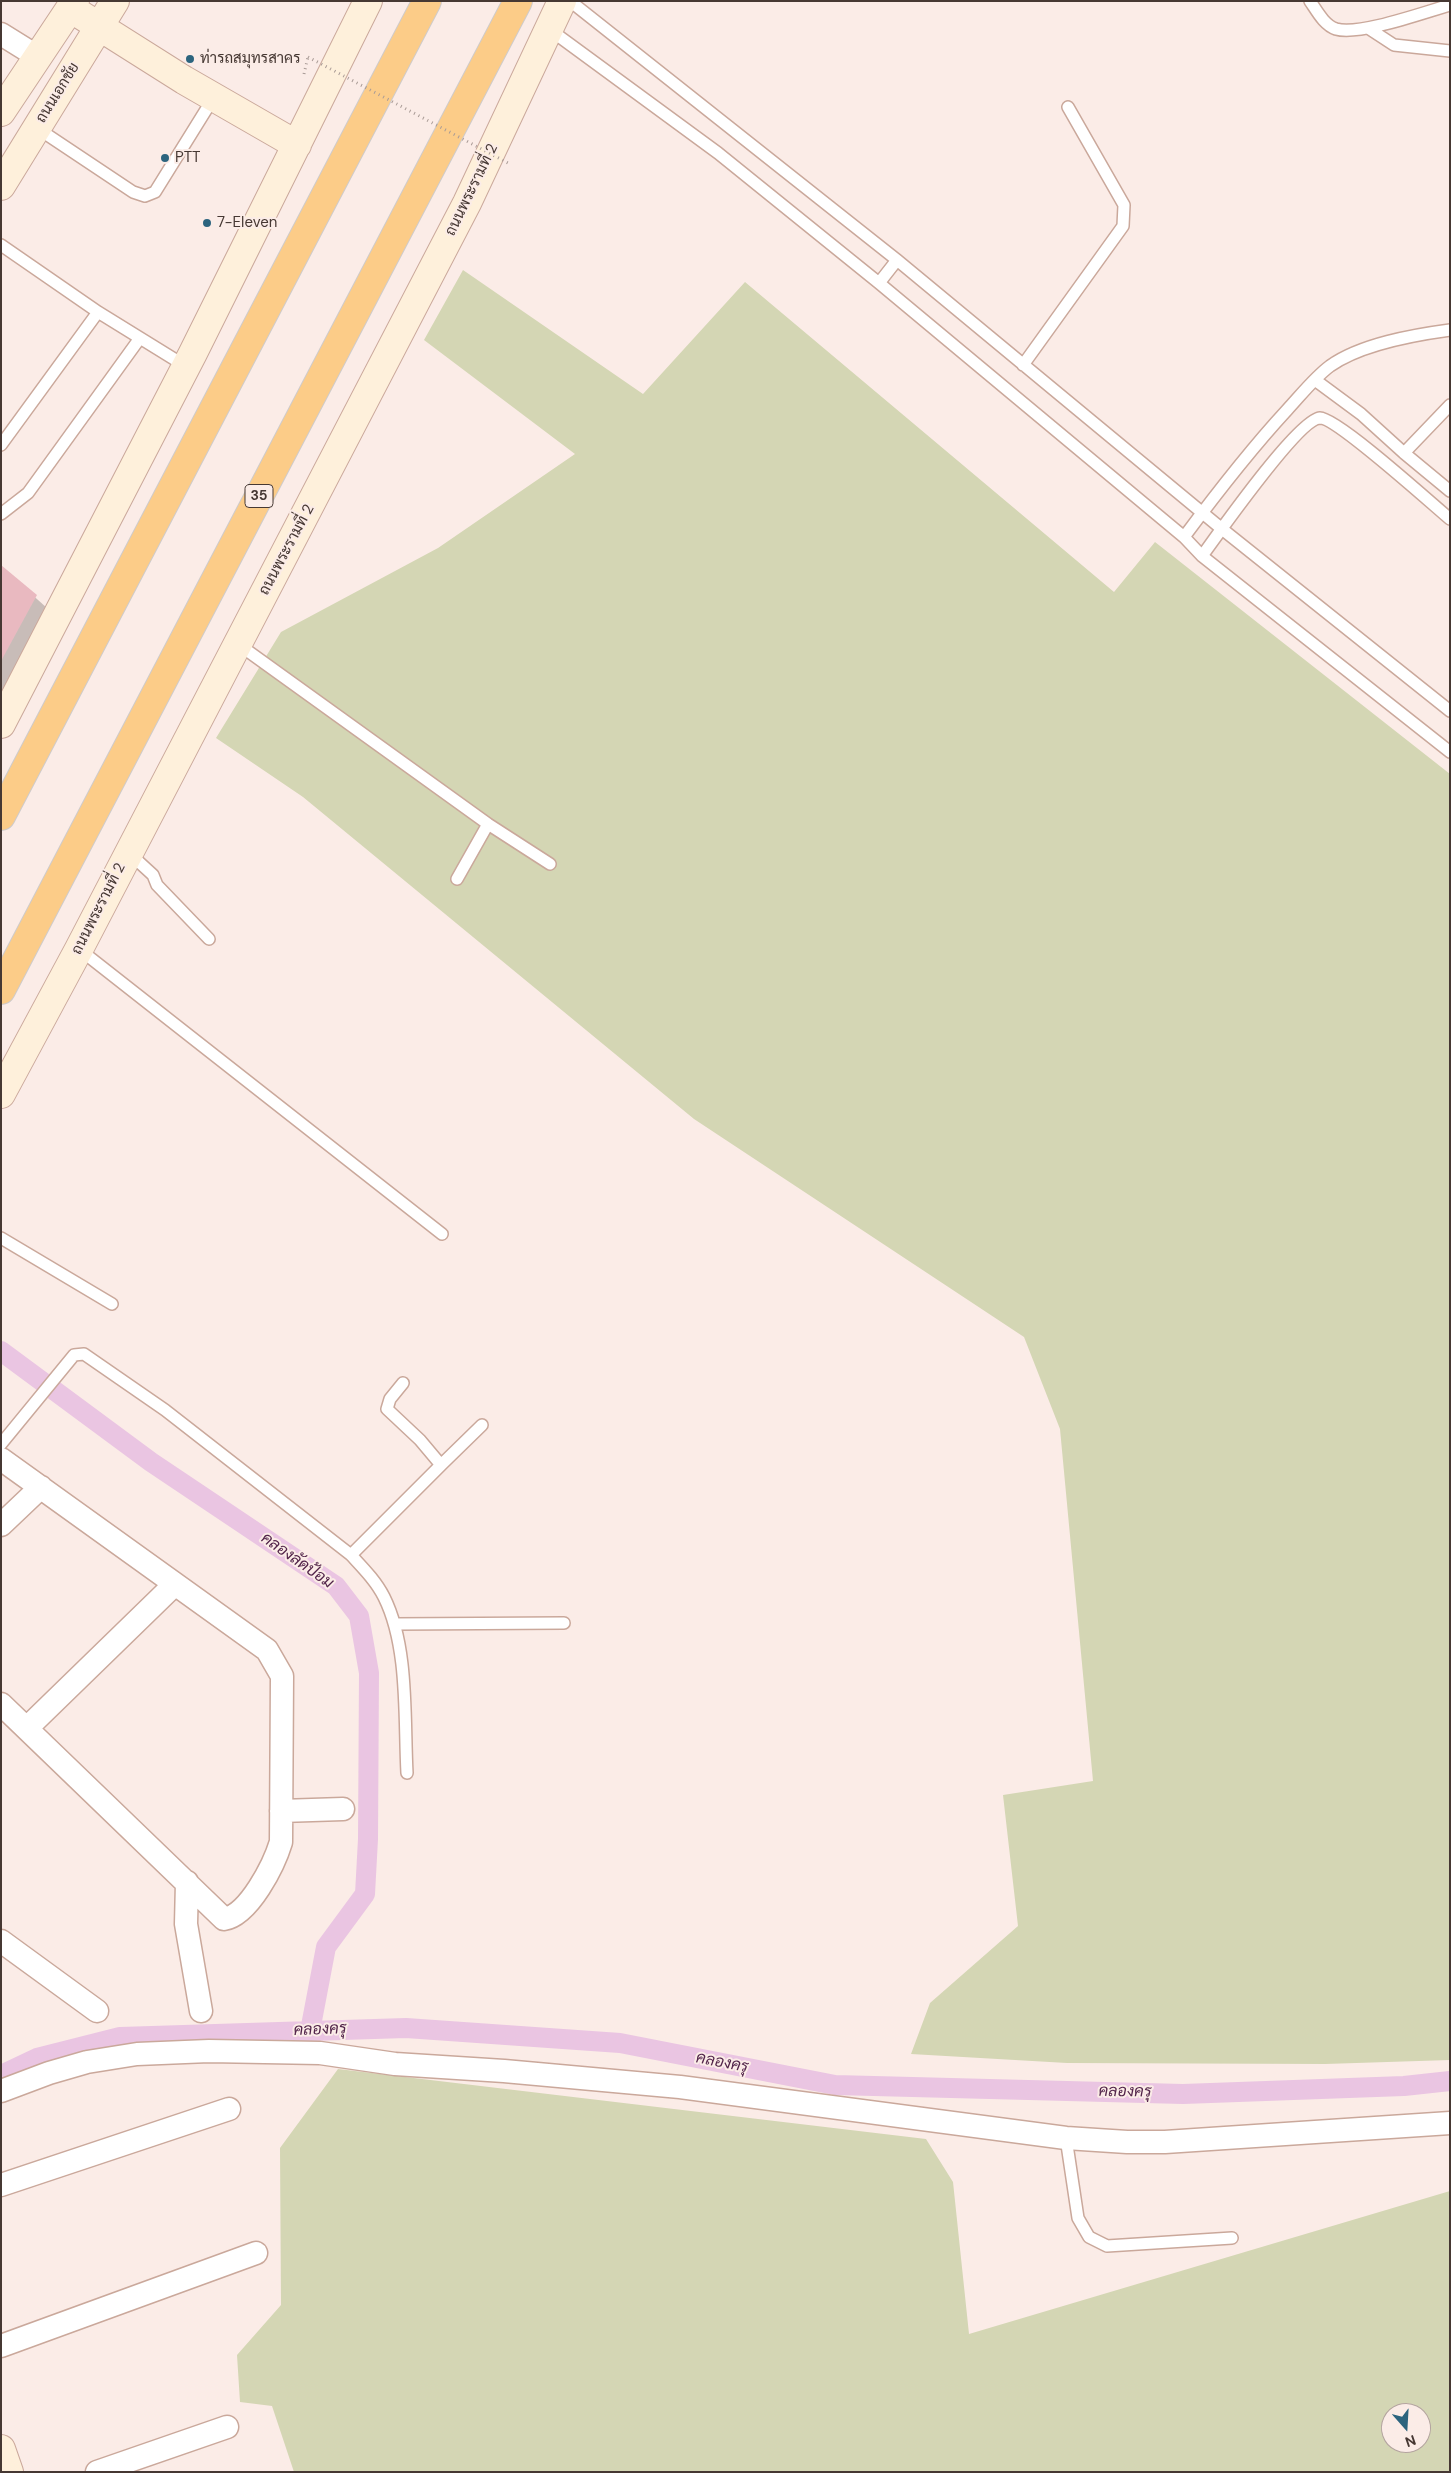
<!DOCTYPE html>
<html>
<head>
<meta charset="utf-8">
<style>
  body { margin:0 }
  #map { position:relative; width:1451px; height:2473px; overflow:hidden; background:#fbece7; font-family:"DM Sans",sans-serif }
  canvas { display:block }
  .frame { position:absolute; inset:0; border:2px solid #463833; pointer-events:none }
  .north { position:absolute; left:1381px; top:2403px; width:50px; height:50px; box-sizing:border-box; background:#fbece7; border:1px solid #b3a49f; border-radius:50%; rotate:161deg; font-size:14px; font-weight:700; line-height:20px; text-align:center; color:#463833 }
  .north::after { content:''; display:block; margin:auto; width:18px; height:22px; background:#2c647e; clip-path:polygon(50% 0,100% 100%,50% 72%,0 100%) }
</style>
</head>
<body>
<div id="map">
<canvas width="1451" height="2473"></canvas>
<div class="frame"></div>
<div class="north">N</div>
</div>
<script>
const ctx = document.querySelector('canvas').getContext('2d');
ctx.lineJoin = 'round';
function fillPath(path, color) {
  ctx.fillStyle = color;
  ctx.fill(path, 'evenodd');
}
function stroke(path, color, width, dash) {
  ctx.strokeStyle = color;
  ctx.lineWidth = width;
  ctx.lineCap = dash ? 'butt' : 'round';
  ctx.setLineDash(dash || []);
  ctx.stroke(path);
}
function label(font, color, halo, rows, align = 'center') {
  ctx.font = font + ' "DM Sans",Sarabun,sans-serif';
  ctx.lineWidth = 4;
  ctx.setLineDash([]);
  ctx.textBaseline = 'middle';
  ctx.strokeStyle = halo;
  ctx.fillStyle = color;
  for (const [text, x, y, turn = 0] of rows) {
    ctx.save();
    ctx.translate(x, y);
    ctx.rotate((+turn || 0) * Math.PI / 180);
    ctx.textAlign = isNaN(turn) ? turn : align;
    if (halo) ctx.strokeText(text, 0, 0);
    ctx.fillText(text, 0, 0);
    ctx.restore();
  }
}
fillPath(new Path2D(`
  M463,270l180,124 102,-112 369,310 41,-50 295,232v1286l-125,4 -258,-1 -156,-9 19,-51 88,-77 -15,-131 90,-14 -33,-352 -36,-92 -330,-218 -391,-322 -87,-59 65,-106 157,-84 137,-94 -151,-114z
  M338,2069l588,70 27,43 16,152 481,-143v281h-1156l-22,-66 -32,-4 -3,-47 44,-50 -1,-157zM1391,2413h30v30h-30z`), '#d4d6b4');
fillPath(new Path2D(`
  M1,567l55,49 -55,100z`), '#0003');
stroke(new Path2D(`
  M1,1351l150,111 185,124 23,30 10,57 -1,166 -3,55 -39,53 -16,84
  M1,2075l36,-17 83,-21 286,-9 214,15 215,42 348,9 221,-8 46,-5`), '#eac5e2', 20);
fillPath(new Path2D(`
  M1,565l36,30 -36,66z`), '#e9b9c0');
const lane = new Path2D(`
  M570,1l327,259 325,269 228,182
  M1310,1c7,10 14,24 26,28 23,7 89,-17 114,-24
  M1368,28l26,17 56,6
  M549,29l169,124 161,130 305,254 18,19 248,196
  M37,128l96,64 12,4 10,-4 59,-95
  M1,245l97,67 89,55
  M879,283l18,-23
  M1023,365l100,-139 1,-21 -56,-98
  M1315,380l46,34 43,39
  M1450,405l-46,48 46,38
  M1,445l97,-133
  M1,514l27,-21 112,-155
  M1184,537c32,-43 66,-87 103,-127 14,-15 27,-32 43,-44 31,-22 83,-31 120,-36
  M1202,556c16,-22 97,-137 118,-138 17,0 111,85 130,101
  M238,644l250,180 62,40
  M129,853l24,22 4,10 52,54
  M457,879l31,-55
  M79,949l363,285
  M1,1238l111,66
  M1,1444l73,-89 10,-1 81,56 186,145c12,13 25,26 33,42 25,50 20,121 23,176
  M441,1465l41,-40
  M351,1555l90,-90 -21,-25 -33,-31 3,-10 13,-16
  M396,1624l168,-1
  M1066,2138l12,80 11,19 18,9 125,-8`);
const street = new Path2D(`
  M1,34l37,23
  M1,1459l266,191 15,26 -1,166c-7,23 -32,73 -57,77l-223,-215
  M1,1525l40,-38
  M27,1728l148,-144
  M281,1811l62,-2
  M187,1882l-1,42 15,87
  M1,1941l96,70
  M1,2091l48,-18 38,-11 50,-8 72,-3 111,2 75,11 109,7 176,16 386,51 61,4h38l285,-19
  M1,2185l228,-76
  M1,2346l255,-93
  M97,2472l130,-45`);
const secondary = new Path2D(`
  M70,8l114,72 113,65
  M1,112l74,-111
  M1,186l114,-185
  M1,724l192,-371 175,-352
  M1,1094l78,-145 388,-746 95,-202
  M1,2449l8,23`);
const highway = new Path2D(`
  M1,816l426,-815
  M1,990l517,-989`);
stroke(lane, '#caa89b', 14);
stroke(street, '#caa89b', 25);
stroke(secondary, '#caa89b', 30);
stroke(highway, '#cfcbca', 30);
stroke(new Path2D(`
  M304,74l4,-17`), '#a99b96', 3, [1, 4]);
stroke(lane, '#fff', 11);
stroke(street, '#fff', 22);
stroke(secondary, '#fef0db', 28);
stroke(highway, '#fccc88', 28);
stroke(new Path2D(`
  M308,57l200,106`), '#a99b96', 3, [1, 4]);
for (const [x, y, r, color] of [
  [190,59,5,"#2c647e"],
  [165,158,5,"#2c647e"],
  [207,223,5,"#2c647e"]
]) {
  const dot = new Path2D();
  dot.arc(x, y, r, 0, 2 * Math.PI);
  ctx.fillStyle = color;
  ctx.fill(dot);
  stroke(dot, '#fbece7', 2);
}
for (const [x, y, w] of [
  [259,496,28]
]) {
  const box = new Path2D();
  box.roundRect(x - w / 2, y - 11.5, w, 23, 4);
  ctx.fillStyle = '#fbece7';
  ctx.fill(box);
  stroke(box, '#463833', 1);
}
label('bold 14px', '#463833', null, [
  ["35",259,496]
]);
label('15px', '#463833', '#fbece7', [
  ["ท่ารถสมุทรสาคร",200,59],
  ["PTT",175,158],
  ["7-Eleven",217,223]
], 'left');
label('15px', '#463833', '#fbece7', [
  ["ถนนเอกชัย",58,93,-58],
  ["ถนนพระรามที่ 2",472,190,-64],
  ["ถนนพระรามที่ 2",287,550,-62],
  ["ถนนพระรามที่ 2",99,909,-63]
]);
label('italic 16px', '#52244a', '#fbece7', [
  ["คลองลัดป้อม",297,1561,35],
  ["คลองครุ",320,2030,-2],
  ["คลองครุ",722,2063,11],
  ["คลองครุ",1125,2092,1]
]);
</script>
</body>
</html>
